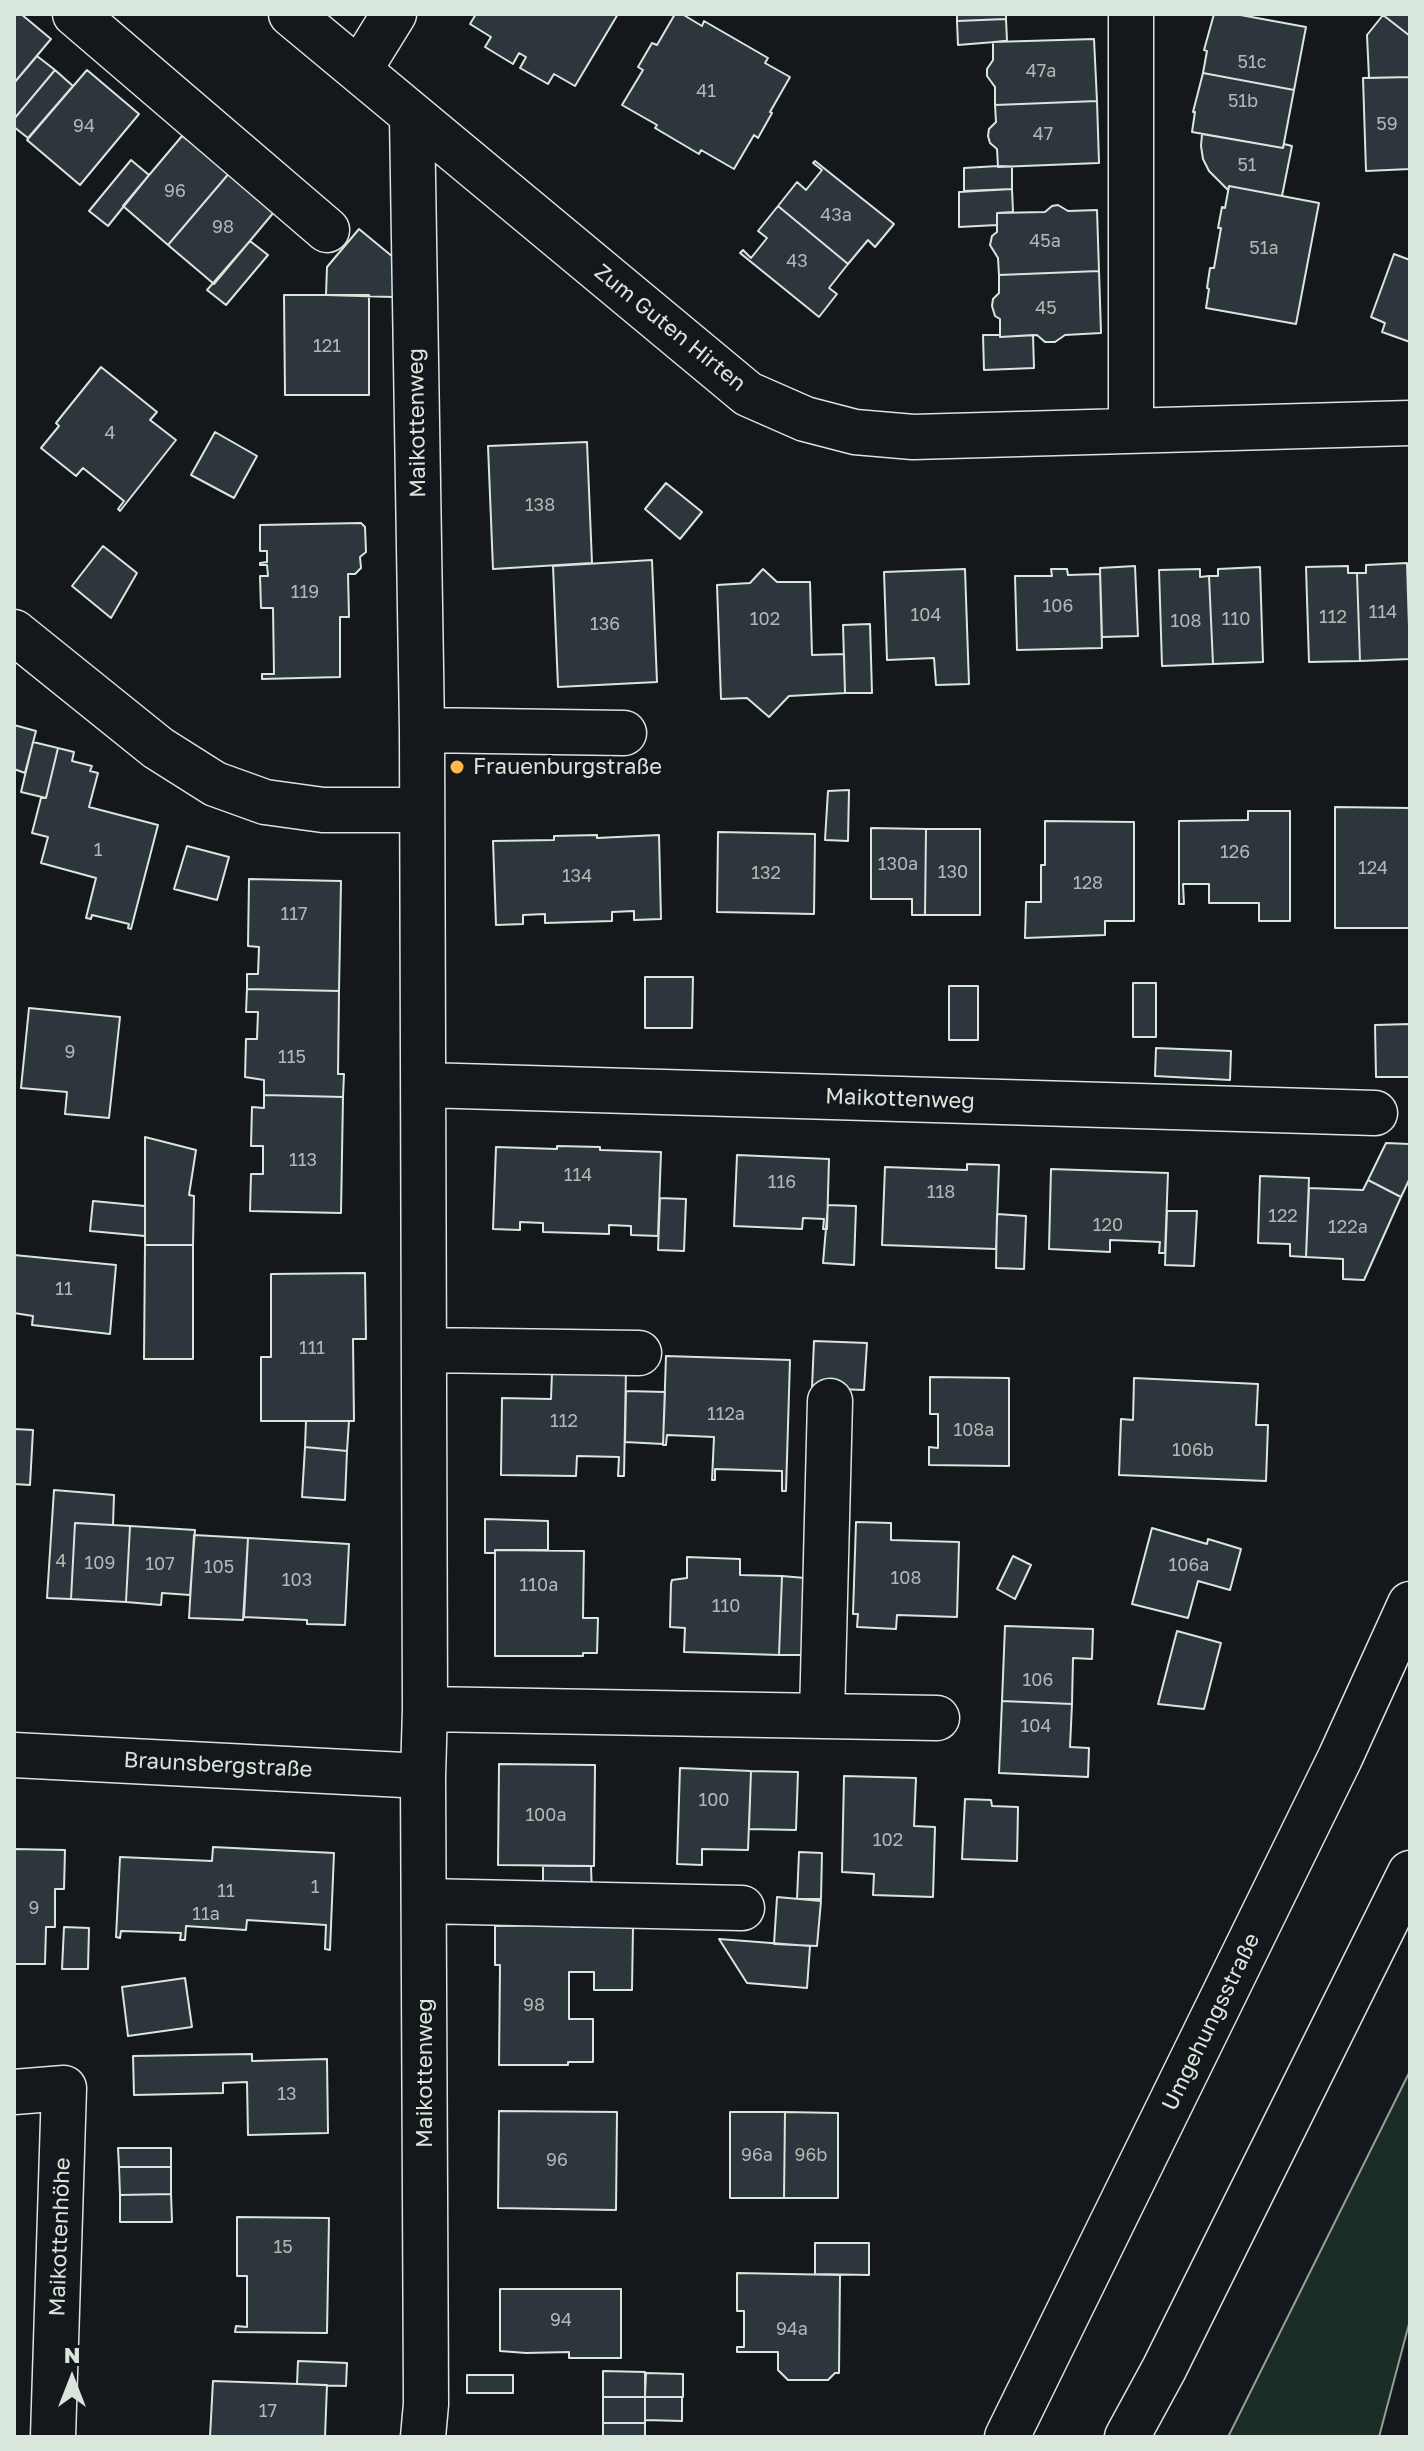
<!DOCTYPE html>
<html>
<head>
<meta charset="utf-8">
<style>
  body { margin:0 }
  #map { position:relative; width:1424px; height:2451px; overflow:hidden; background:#14181c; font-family:"Golos Text",sans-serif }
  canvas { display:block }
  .frame { position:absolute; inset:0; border:16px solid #d8e6dc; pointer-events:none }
  .north { position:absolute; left:32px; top:2339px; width:80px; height:80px; -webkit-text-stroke:6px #14181c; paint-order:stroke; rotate:0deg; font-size:22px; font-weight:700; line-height:32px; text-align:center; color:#d8e6dc }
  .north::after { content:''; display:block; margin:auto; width:28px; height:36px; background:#d8e6dc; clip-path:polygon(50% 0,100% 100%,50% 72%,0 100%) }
</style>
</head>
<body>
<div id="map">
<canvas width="1424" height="2451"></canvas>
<div class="frame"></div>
<div class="north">N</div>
</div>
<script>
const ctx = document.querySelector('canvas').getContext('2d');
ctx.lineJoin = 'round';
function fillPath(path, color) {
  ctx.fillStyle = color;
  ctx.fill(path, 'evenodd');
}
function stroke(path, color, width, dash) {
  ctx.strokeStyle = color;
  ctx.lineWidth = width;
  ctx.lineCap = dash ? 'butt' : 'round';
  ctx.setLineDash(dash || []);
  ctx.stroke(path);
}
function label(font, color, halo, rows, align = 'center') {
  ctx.font = font + ' "Golos Text",sans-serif';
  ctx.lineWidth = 6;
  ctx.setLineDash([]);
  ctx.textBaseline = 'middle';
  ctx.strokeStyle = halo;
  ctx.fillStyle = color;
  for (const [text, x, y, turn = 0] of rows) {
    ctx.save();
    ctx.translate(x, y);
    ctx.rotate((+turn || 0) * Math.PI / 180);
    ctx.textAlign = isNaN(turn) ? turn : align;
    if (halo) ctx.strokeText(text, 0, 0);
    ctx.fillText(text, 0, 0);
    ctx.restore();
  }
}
const green = new Path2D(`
  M1410,2071v249l-31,117h-151z`);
fillPath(green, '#1a2d24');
stroke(green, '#939e99', 2);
const building = new Path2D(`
  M14,14h7l30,25 -37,44z
  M476,14h142l-43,72 -21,-12 -6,10 -28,-16 6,-11 -7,-4 -6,11 -28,-17 6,-10 -21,-13z
  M675,14h7l20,12 2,-5 64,37 -3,5 25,14 -20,35 2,1 -14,25 -4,-3 -20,34 -33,-19 -2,4 -44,-26 2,-3 -35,-20 21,-35 -5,-3 14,-24 5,2z
  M957,14h49v5l-49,2z
  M1214,14h21l71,13 -12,63 -91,-17 4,-22 -3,-1z
  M1380,14h30v22l-27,-21z
  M1383,15l27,21v41l-41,1 -2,-43z
  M1006,19l1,22 -49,4 -1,-24z
  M1094,39l3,62 -102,4v-18l-8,-11v-7l6,-9v-18z
  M37,56l18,14 -41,49v-36z
  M55,70l18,16 -45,52 -14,-11v-8z
  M87,70l52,44 -59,71 -53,-45z
  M1203,73l91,17 -11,58 -91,-16 3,-20h-2z
  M1410,77v92l-44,2 -3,-93z
  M1097,101l2,62 -101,4 -1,-18 -7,-6 -2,-7 1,-7 7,-7 -1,-17z
  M1202,134l81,14 1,-4 8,2 -10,50 -53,-10 -1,4 -19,-19 -6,-12 -2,-13z
  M182,136l49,35 -63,74 -45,-39z
  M131,160l18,15 -41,51 -19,-15z
  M815,161l79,63 -19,23 -7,-7 -20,24 -70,-58 19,-24 9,8 16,-20 -9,-7z
  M998,166l14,1v22l-48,2v-23z
  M231,171l43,41 -60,72 -46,-39z
  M1229,186l90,17 -23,121 -90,-16 3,-19 -2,-1 3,-20h4l7,-40h-3l4,-21 3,1z
  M1012,189l1,23 -16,1v12l-38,2v-35z
  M1058,205l10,6 29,-1 2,61 -100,4 -1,-17 -8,-13 2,-9 5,-4v-19l48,-1 7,-6z
  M778,206l70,58 -19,24 8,6 -18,23 -79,-64 3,-3 8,8 16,-20 -9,-7z
  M359,229l34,28v40l-67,-2 1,-28z
  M250,241l18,14 -42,50 -19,-15z
  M1394,254l16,6v82l-28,-10 3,-9 -14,-6z
  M1099,271l2,62 -36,2 -10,7h-10l-8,-7 -37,2v-18l-5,-3 -3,-10 1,-7 6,-6v-18z
  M284,295h85v100h-84z
  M983,335h17v2l33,-2 1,33 -50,2z
  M101,367l56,45 -7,8 26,20 -56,71 -2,-2 6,-8 -41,-33 -7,8 -35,-28 18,-22 -3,-3z
  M215,432l42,24 -23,42 -43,-23z
  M587,442l5,121 -99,6 -5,-123z
  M666,483l36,29 -22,27 -35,-30z
  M361,523l4,4 1,25 -6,5 1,11 -6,6h-7l1,43h-9v60l-78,2v-5h12l-1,-66h-12l-1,-32h8l-1,-11h-7v-2l7,-1v-11h-7v-26z
  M103,546l34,27 -26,45 -39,-32z
  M652,560l5,122 -99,5 -5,-121z
  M1407,563l3,96 -50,2 -3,-88h9v-8z
  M1135,566l3,70 -36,1 -2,-69z
  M1348,566v7h9l3,88 -51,1 -3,-95z
  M1260,567l3,95 -50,2 -4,-88h9v-7z
  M763,569l14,13h33l2,73 32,-1 1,39 -56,3 -20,21 -22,-19 -26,1 -4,-114 33,-2z
  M965,569l4,115 -33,1 -2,-27 -47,2 -3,-88z
  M1051,569h16l1,6 32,-1 2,74 -85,2 -2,-74h37z
  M1200,569v8l9,-1 4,88 -51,2 -3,-96z
  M870,624l2,69h-27l-2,-68z
  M14,725l22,6 -11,42 -11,-4z
  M33,742l25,6 -12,50 -25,-6z
  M58,748l16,4 -2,9 20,5 -2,5 8,2 -9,34 69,18 -27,104 -3,-1 1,-4 -37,-9 -1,4 -5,-1 10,-40 -55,-15 7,-26 -16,-4 9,-35h5z
  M849,790l-1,51 -23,-1 3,-49z
  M1335,807l75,1v120h-75z
  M1248,811h42v110h-31v-18h-50v-19h-26l1,20h-5v-83l69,-1z
  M1045,821l89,1v99h-29v14l-80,3 1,-36h15v-37h4z
  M871,828l55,1 -1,86h-13v-16h-41z
  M926,829h54v86h-55z
  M718,832l97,2 -1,80 -97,-2z
  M597,835v3l62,-3 2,84 -27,1v-9l-22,1v9l-67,2v-9l-22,1v9l-27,1 -3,-84 61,-1v-4z
  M187,846l42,11 -12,43 -43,-11z
  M249,879l92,2 -2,110 -92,-2v-15h11l1,-27 -11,-1z
  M645,977h48l-1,51h-47z
  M1133,983h23v54h-23z
  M949,986h29v54h-29z
  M247,989l92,2 -1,83h6l-1,23 -79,-2v-15l-19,-3 1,-38h11l1,-27h-12z
  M29,1008l91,9 -11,101 -44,-4 2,-22 -46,-4z
  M1410,1024v53h-34l-1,-52z
  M1156,1048l75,3 -1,29 -75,-4z
  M264,1095l79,2 -2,116 -91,-2 1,-37h12v-28h-12l1,-39 12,1z
  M145,1137l51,13 -7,45 5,1 -1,49h-48z
  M1386,1143l24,1v34l-9,19 -33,-17z
  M557,1146l43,1v3l61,2 -3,84 -27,-1v-9l-22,-1v9l-66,-2v-9l-23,-1v8l-27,-1 3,-82 61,2z
  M737,1155l92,4 -2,70h-4l1,-10 -21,-1 -1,11 -68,-3z
  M967,1164l32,1 -3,84 -114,-4 3,-78 82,3z
  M1051,1169l117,4 -3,80h-6l1,-11 -50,-2v12l-61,-3z
  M1260,1176l49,2 -3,79 -16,-1v-12l-32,-1z
  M1368,1180l33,17 -37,83 -21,-1v-20l-37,-2 3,-69 54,2z
  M660,1198l26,1 -2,52 -26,-1z
  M93,1201l52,5v30l-55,-5z
  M828,1205l28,1 -2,59 -31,-2z
  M1167,1211h30l-3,55 -29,-1z
  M997,1214l29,2 -2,53 -28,-1z
  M145,1245h48v114h-49z
  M14,1255l102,10 -6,69 -78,-9 1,-9 -19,-3z
  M365,1273l1,66h-13l1,82h-93v-64h10v-83z
  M814,1341l53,2 -3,47 -52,-2z
  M666,1356l124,4 -4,131h-4v-20l-67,-2v11h-3l2,-43 -47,-2 -1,10h-3z
  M626,1369l-2,107h-6l1,-19 -42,-1 -1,20 -75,-1 1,-77 49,1 1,-27z
  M930,1377l79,1v88l-80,-1v-18l9,1v-34h-8z
  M1134,1378l124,6 -2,41h12l-2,56 -147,-6 2,-56 12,1z
  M626,1391l39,1 -2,52 -38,-2z
  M306,1421h43l-2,30 -42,-4z
  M14,1429l19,1 -3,55 -16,-1z
  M305,1447l42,4 -2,49 -43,-3z
  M54,1490l60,5 -1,30 -38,-2 -4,76 -24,-1z
  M485,1519l63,2v29h-53v3h-10z
  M856,1522l35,1v17l68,2 -2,75 -60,-2 -1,14 -39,-2 1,-13h-5z
  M75,1523l55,3 -4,76 -55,-3z
  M130,1526l65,4 -5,65 -28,-2 -1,12 -35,-3z
  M1152,1528l55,16 1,-5 33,10 -11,41 -32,-9 -10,37 -56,-14z
  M194,1535l54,3 -5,82 -54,-2z
  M248,1538l101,6 -4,81 -38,-1v-4l-63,-3z
  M495,1550l89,1 -1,67h15l-1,35h-14v3h-88z
  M1013,1556l18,9 -16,34 -18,-10z
  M687,1557l53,2v16l42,1 -3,79 -95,-3 1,-24 -15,-1 1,-43 1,-4 15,-2z
  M782,1576l23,2 -3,77h-23z
  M1005,1626l88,3 -1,30 -19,-1 -1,46 -70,-3z
  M1177,1631l44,12 -17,66 -46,-5z
  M1002,1701l70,3 -2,43 19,1 -1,29 -89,-4z
  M499,1764l96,1 -1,101 -96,-1z
  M680,1768l71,3 -3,79 -46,-1v16l-25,-1z
  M751,1771l47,1 -2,58 -47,-1z
  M844,1776l72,2 -2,48 21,1 -2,70 -60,-2 1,-21 -32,-2z
  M965,1799l26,1 1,6 26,1 -1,54 -55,-2z
  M213,1847l121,6 -4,97 -5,-1 1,-24 -79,-5 -1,10 -60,-4 -1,14h-5l1,-7 -60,-2 -1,7 -4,-1 4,-80 92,4z
  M14,1849l51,1 -1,39h-9v38h-9l-1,37h-31z
  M799,1852l23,1 -1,46h-24z
  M543,1866h48l1,29h-49z
  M777,1897l44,4 -4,45 -43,-2z
  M572,1925v2h61l-1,63h-38v-18h-25v47h24v43h-25v3h-69l1,-100h-5v-39z
  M64,1927l25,1 -1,41h-26z
  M719,1939l91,7 -3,42 -60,-5z
  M185,1978l7,49 -64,9 -6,-49z
  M252,2054v7l75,-2 1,74 -80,2 -1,-53 -24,1v10l-89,2 -1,-39z
  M499,2111l118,1 -1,98 -118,-2z
  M730,2112h55l-1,86h-54z
  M785,2112l53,1v85h-54z
  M118,2148h53v19h-52z
  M119,2167h52v27l-51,1z
  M171,2194l1,28h-52v-27z
  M237,2217l92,1 -2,115 -92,-1 1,-6 11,1v-51h-10z
  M815,2243h54v32l-54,-1z
  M737,2273l103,2 -1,98h-4l-7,7h-40l-10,-10v-18h-41v-5h7v-36h-7z
  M500,2289h121v69h-52v-6l-43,1 -26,-2z
  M298,2361l49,2 -1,23 -49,-2z
  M603,2371l42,1v25h-42z
  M646,2373l37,1v23h-38z
  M467,2375h46v18h-46z
  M213,2381l114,4 -2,52h-115z
  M603,2397h42v26h-42z
  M645,2397h37v24l-37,-1z
  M603,2423h42v14h-42z`);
fillPath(building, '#2c363c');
stroke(building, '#d8e6dc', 2);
const minor = new Path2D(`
  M75,14l252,216
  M291,14l457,380 57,25 50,13 58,5 497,-14
  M1131,14v415
  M360,69l34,-55
  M412,116l10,614 3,979 -2,67 3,628 -3,33
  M14,632l144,116 57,36 50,18 58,8h98
  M422,730l202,3
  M425,1085l950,28
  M425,1350l214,3
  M425,1709l512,9
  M822,1716l8,-315
  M14,1755l409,21
  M424,1901l318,7
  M14,2092l50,-4 -11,349`);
const highway = new Path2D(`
  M1007,2437l333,-679 70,-154
  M1127,2437l37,-68 246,-496`);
stroke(minor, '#d8e6dc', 47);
stroke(highway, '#d8e6dc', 47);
stroke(minor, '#14181c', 44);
stroke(highway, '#14181c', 44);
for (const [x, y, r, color] of [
  [457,767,8,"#ffb74d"]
]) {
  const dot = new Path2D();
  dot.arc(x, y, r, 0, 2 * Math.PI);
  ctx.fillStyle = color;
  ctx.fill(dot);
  stroke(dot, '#14181c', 3);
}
label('18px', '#adbab4', null, [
  ["51c",1252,62],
  ["47a",1041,71],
  ["41",706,91],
  ["51b",1243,101],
  ["59",1387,124],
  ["94",84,126],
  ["47",1043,134],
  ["51",1247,165],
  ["96",175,191],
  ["43a",836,215],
  ["98",223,227],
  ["45a",1045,241],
  ["51a",1264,248],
  ["43",797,261],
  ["45",1046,308],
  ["121",327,346],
  ["4",110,433],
  ["138",540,505],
  ["119",305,592],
  ["106",1058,606],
  ["114",1383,612],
  ["104",926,615],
  ["112",1333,617],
  ["102",765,619],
  ["110",1236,619],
  ["108",1186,621],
  ["136",605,624],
  ["1",98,850],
  ["126",1235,852],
  ["130a",898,864],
  ["124",1373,868],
  ["130",953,872],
  ["132",766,873],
  ["134",577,876],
  ["128",1088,883],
  ["117",294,914],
  ["9",70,1052],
  ["115",292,1057],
  ["113",303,1160],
  ["114",578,1175],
  ["116",782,1182],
  ["118",941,1192],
  ["122",1283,1216],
  ["120",1108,1225],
  ["122a",1348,1227],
  ["11",64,1289],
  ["111",312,1348],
  ["112a",726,1414],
  ["112",564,1421],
  ["108a",974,1430],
  ["106b",1193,1450],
  ["4",61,1561],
  ["109",100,1563],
  ["107",160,1564],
  ["106a",1189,1565],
  ["105",219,1567],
  ["108",906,1578],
  ["103",297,1580],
  ["110a",539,1585],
  ["110",726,1606],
  ["106",1038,1680],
  ["104",1036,1726],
  ["100",714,1800],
  ["100a",546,1815],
  ["102",888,1840],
  ["1",315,1887],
  ["11",226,1891],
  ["9",34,1908],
  ["11a",206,1914],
  ["98",534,2005],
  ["13",287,2094],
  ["96a",757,2155],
  ["96b",811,2155],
  ["96",557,2160],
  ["15",283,2247],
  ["94",561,2320],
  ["94a",792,2329],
  ["17",268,2411]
]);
label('22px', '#d8e6dc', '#14181c', [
  ["Zum Guten Hirten",670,328,39],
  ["Maikottenweg",417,423,-91],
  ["Maikottenweg",900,1099,2],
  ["Braunsbergstraße",218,1765,3],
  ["Umgehungsstraße",1211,2022,-64],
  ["Maikottenweg",425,2073,-90],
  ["Maikottenhöhe",60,2237,-88]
]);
label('22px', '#d8e6dc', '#14181c', [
  ["Frauenburgstraße",473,767]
], 'left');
</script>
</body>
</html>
